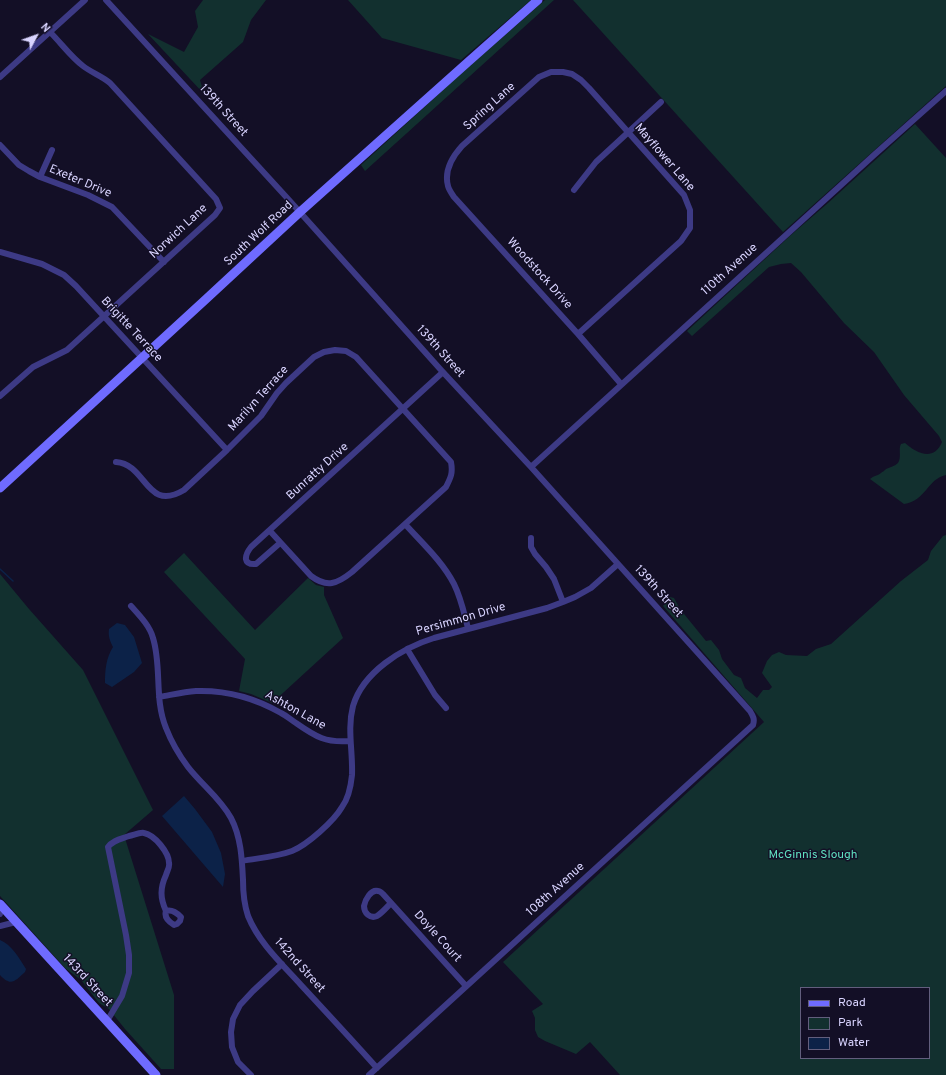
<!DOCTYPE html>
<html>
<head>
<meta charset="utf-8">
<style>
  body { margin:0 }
  #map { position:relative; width:946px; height:1075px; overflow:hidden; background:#130f26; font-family:Overpass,sans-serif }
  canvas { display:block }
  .legend { position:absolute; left:800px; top:987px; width:130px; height:72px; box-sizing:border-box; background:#130f26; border:1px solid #625e7d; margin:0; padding:5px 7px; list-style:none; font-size:12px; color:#d9d4ff }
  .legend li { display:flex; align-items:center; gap:8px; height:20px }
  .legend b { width:20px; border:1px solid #625e7d }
  .north { position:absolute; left:16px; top:16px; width:40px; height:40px; -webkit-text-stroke:3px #130f26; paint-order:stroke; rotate:49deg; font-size:11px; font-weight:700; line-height:16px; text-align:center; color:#d9d4ff }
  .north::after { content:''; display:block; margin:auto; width:14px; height:18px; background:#d9d4ff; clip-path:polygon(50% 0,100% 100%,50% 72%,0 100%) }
</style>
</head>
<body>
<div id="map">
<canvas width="946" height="1075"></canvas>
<ul class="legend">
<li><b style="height:5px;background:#6f6bff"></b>Road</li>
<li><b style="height:11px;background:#12302f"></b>Park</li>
<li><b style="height:11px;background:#0c2248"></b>Water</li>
</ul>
<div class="north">N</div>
</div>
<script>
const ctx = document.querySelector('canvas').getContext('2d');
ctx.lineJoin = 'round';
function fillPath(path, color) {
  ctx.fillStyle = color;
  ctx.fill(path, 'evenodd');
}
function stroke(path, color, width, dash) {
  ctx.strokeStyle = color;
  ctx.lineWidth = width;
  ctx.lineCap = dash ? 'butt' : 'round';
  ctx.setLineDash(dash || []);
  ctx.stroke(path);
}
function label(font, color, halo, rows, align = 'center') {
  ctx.font = font + ' Overpass,sans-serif';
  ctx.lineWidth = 3;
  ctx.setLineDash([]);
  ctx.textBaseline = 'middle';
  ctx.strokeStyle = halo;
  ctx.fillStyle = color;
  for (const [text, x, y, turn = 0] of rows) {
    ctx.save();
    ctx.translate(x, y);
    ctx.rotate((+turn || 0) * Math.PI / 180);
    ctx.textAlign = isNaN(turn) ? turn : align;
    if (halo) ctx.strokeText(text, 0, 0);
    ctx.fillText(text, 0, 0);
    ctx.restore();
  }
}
fillPath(new Path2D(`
  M203,0h63l-15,20 -8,22 -43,38 4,14 -56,-60 36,18 14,-25 -3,-16z
  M348,0h183l-70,60 -79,-22z
  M545,0h9l-189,171 -4,-6 92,-84z
  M573,0h373v86l-163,146z
  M915,124l31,34v317c-19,4 -20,26 -42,29l-34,-25c5,-4 7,-3 11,-6 3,-2 3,-2 5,-4 4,-2 9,-3 12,-6 4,-6 0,-14 3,-19l4,-1c11,10 29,19 37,-1l-3,-6 -35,-41 -30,-43 -30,-29 -43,-51 -10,-9 -10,1 -12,3 -77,69 -5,-5 104,-96 37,-32z
  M946,535v540h-326l-30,-33 -14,12 -31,-13 -7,-4 -3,-7v-12l-3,-7 11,-7 -40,-42 261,-240 -101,-116 7,-9 4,1 6,11 26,32 5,-1 8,10 3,9 12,16 7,3 4,10 12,10 6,-8h6l3,-3 -10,-14 5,-12 5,-6 7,-3 7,3 21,1 9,-7 15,-5 70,-63 27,-21 3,-9 12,-15zM801,988h128v70h-128z
  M184,553l71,77 53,-52 8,7 8,2v8l19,43 -71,65 -21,-9 -12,-3 6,-32 -81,-87z
  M0,574l29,35 54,61 70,140 -29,25 50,160v74h-13l-36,-40 -16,-20 -10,-6 -18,-23 -16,-12 -65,-72z`), '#12302f');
fillPath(new Path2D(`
  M117,623l8,2 9,12 8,26 -8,9 -22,15 -7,-4c0,-13 1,-25 8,-36 -3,-6 -5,-11 -4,-18z
  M184,796l11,13 17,23 9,21 4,21 -2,13 -61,-71z
  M0,940c12,5 19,18 26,29l-1,3c-10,9 -14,15 -25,3z`), '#0c2248');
stroke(new Path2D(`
  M0,569l13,12`), '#0c2248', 1.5);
stroke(new Path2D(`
  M106,0l183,200 152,170 90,97 219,244c3,5 5,8 3,14l-384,350
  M0,77l85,-77
  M0,145l19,20 10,6 11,6 48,18 24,12 52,55
  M40,177l12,-27
  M574,190l22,-28 65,-60
  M0,252l42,12 22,11 12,11 151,164
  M578,334l103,-93 9,-13v-18l-6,-15 -56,-63 -39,-44 -8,-8 -9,-6 -9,-2h-12l-12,5 -77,69c-10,11 -18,25 -14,40 1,4 4,8 6,11l124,137 43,50
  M0,396l33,-29 34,-17 148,-135 5,-7 -4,-9 -106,-116c-8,-7 -18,-10 -27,-17 -12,-9 -22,-23 -33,-34
  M116,462c31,2 30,51 68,28l43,-40 34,-34 16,-23 9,-10 28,-26 10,-5 11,-2 11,1 10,6 95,105c2,11 0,15 -5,25l-94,85c-15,12 -25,16 -41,4l-41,-45
  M531,467l343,-312 72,-64
  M405,524c17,19 37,37 49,60 7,14 10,29 14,44
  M531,538v9l4,7 11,13 8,12 9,23
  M280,543l-24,21c-13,1 -12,-8 -5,-17l192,-175
  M131,606c8,9 19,20 22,32 9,29 1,61 13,90 5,13 13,27 22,39 14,18 32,31 43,51 10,19 11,41 12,62 0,12 1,24 5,36 11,27 34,48 53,69 26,28 51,55 76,83
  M407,649l28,46 11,13
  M159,697c12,-2 24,-5 37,-6 30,-1 59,7 85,22 6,3 10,7 15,10 20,14 30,20 54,18
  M242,861c16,-3 34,-4 50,-10 15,-6 42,-30 50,-44 6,-8 9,-22 10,-32 1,-23 -5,-46 1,-69 10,-34 49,-58 81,-68l113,-30 16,-6 12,-5 16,-9 27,-24
  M391,903c-4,4 -9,10 -14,13 -7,3 -13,-3 -13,-10 1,-6 7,-17 14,-15 2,0 4,2 5,3l83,92
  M0,914l2,-8
  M0,926l16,-4
  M107,1021l15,-25 7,-23v-18l-3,-20 -18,-88c5,-7 13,-8 21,-11 5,-1 11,-4 15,-3 11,2 25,20 25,30 1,4 -2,8 -3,12 -6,13 -6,23 0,36 6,-2 11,2 15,6l-1,4 -3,3 -3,1c-5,-3 -10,-8 -8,-14
  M251,1075l-13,-13 -6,-15 -1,-15 2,-13 7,-14 13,-14 29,-27`), '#3d3a85', 6);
stroke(new Path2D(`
  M0,488l205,-188 95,-88 168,-150 70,-62
  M0,904l156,171`), '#6f6bff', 9);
label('12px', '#d9d4ff', '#130f26', [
  ["Spring Lane",490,107,-42],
  ["139th Street",223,111,48],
  ["Mayflower Lane",664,158,49],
  ["Exeter Drive",80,182,23],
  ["Norwich Lane",179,232,-43],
  ["South Wolf Road",259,234,-43],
  ["110th Avenue",730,270,-42],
  ["Woodstock Drive",539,274,48],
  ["Brigitte Terrace",131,330,47],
  ["139th Street",440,352,48],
  ["Marilyn Terrace",259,399,-48],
  ["Bunratty Drive",318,472,-42],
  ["139th Street",658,592,48],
  ["Persimmon Drive",461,620,-16],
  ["Ashton Lane",295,711,29],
  ["108th Avenue",556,890,-42],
  ["Doyle Court",437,937,48],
  ["142nd Street",299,966,48],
  ["143rd Street",87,981,47]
]);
label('12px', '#5fe0c0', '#130f26', [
  ["McGinnis Slough",813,856]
]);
</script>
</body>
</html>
